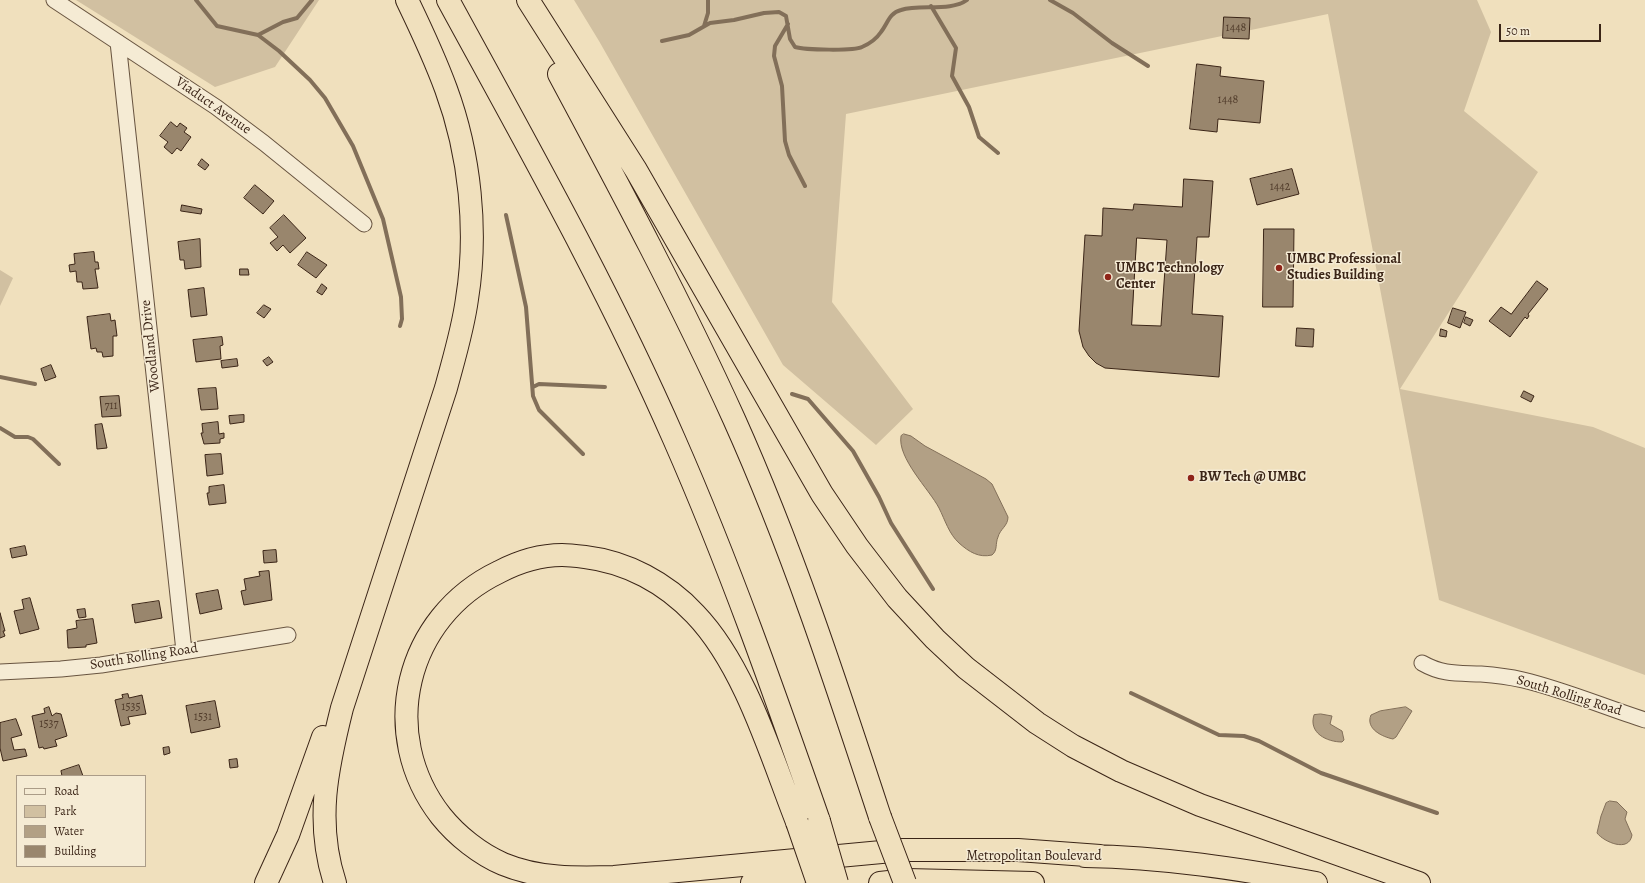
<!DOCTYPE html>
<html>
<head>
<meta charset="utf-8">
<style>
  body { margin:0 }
  #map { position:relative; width:1645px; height:883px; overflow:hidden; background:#f0e0bd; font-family:Alegreya,serif }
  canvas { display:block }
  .legend { position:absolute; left:16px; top:775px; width:130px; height:92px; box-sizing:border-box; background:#f5ebd4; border:1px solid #ab9c88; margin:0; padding:5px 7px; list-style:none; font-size:12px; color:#3b2517 }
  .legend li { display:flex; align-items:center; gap:8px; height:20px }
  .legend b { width:20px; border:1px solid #ab9c88 }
  .scale { position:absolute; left:1499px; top:24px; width:102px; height:18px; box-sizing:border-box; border:2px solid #3b2517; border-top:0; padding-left:5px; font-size:12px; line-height:14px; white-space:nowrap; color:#3b2517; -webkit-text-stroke:3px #f5ebd4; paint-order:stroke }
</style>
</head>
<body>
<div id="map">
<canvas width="1645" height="883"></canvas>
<ul class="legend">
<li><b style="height:5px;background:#f5ebd4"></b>Road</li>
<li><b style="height:11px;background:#d1c0a1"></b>Park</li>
<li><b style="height:11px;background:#b2a085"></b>Water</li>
<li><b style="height:11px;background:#99866d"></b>Building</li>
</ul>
<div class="scale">50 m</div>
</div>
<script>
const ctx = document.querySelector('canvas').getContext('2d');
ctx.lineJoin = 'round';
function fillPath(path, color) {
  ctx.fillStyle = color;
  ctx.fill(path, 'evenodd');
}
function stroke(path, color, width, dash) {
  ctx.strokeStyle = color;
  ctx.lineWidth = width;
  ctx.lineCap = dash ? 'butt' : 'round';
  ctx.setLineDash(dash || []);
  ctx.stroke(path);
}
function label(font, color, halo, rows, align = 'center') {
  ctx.font = font + ' Alegreya,serif';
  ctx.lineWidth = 3;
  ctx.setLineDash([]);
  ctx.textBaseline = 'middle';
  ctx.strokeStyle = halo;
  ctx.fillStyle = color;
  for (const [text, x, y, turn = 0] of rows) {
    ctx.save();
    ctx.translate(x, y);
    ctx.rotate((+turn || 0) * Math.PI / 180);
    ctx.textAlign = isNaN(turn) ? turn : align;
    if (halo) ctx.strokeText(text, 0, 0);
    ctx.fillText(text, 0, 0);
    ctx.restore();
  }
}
fillPath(new Path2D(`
  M76,0h243l-44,67 -60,20z
  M574,0h903l14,32 -27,79 74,61 -138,217 193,38 52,21v227l-206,-75 -111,-586 -482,100 -14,188 81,107 -37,36 -93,-80 -184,-324z
  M0,270l13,8 -13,28z`), '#d1c0a1');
const water = new Path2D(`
  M904,434l7,2 14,10 61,33 6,5 16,33c0,9 -8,12 -10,20 -3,7 0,13 -6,18 -13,3 -23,-3 -33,-12 -10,-9 -14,-23 -20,-35 -10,-19 -42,-50 -38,-72z
  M1406,707l6,4 -16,26 -3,2c-10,-2 -28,-10 -22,-24l9,-4z
  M1321,714l11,2 -2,8 12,7 2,9 -2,2c-15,0 -34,-9 -28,-27z
  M1610,801l7,1 10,10 -2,7 7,16c-3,18 -28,7 -35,-2l4,-17 5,-13z`);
fillPath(water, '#b2a085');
stroke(water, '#826f59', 1);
stroke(new Path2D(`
  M196,0l21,26 41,9 21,16 31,29 15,18 28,48 30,73 18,78 1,22 -2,7
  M1050,0l23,13 39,30 36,23
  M931,6l25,42 -4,28 17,31 10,30 19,16
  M788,24l-13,22 -1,10 8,30 3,55 4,14 16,31
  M704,26l4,-13v-13
  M258,35l25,-13 14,-4 15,-18
  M662,41l27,-6 21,-12 24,-3 30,-7 15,-1 7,4 4,23 5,8c10,3 59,4 67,0 7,-3 15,-9 19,-15 7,-9 8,-19 20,-22 19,-6 50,2 66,-10
  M506,215l20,92 7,89 6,14 44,44
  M0,377l35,7
  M533,387l6,-3 66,3
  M792,394l16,5 45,52 26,46 12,26 42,66
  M0,428l15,9h13l5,2 26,25
  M1131,693l88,42 25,1 15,5 62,32 116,40`), '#826f59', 4);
const building = new Path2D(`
  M1224,17l26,1 -1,21 -26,-1z
  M1197,64l24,3 -1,9 44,5 -4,42 -42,-4 -1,13 -27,-3z
  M171,122l6,5 3,-4 7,5 -3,4 7,5 -10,14 -4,-3 -5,6 -8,-7 4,-5 -8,-6z
  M202,159l7,6 -4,5 -7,-5z
  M1292,169l7,25 -42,11 -7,-26z
  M1184,179l29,2 -4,56h-12l-5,77 31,2 -4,61 -114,-9 -9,-5 -7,-7 -6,-9 -4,-16 6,-96 17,1 1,-28 30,2 1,-6 48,3zM1137,238l30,2 -6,86 -29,-1z
  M255,185l19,16 -11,13 -19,-16z
  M182,205l20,4 -1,5 -20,-3z
  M284,215l22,23 -16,15 -7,-8 -6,6 -7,-8 8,-6 -8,-9z
  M1264,229h30l-1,78h-30z
  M200,239l1,28 -16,2 -1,-9h-4l-2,-18z
  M94,252l1,10h3l1,7h-4l3,19 -15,1 -1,-7h-5l-1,-11 -6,1 -1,-7 6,-1 -1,-10z
  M307,252l20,13 -11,13 -18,-13z
  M240,269h8l1,6h-9z
  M1537,281l11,8 -20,25 1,2 -2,3 -2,-2 -15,20 -21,-16 12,-14 10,7z
  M322,284l5,4 -5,7 -5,-3z
  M204,288l3,27 -16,2 -3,-27z
  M264,305l7,4 -7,9 -7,-5z
  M1453,308l13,4 -6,16 -12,-5z
  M110,314l1,7 4,-1 2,16h-4v20l-10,1 -1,-5h-5l-1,-4 -5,1 -4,-32z
  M1466,317l7,3 -3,6 -6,-3z
  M1297,328l17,1 -1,18 -17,-1z
  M1441,329l6,2 -1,6 -6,-1z
  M222,337l1,8 -3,1 1,13 -25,3 -3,-22z
  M269,357l4,5 -6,4 -4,-5z
  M237,359l1,7 -16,2 -1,-7z
  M51,365l5,12 -11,4 -4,-12z
  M216,388l2,21 -17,1 -3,-21z
  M1524,391l10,5 -3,6 -10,-5z
  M119,396l2,20 -19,1 -2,-20z
  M244,415v7l-14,2 -1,-8z
  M218,422l1,12 5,-1v5l-4,1v4l-16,1 -3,-11h2l-1,-9z
  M102,424l5,24 -10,1 -2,-24z
  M221,454l2,20 -16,2 -2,-21z
  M224,485l2,18 -17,2 -2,-12h2v-6z
  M25,546l2,9 -15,3 -2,-9z
  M276,550l1,12 -13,1 -1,-12z
  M269,571l3,29 -28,5 -3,-14 5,-1 -2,-11 16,-3 -1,-4z
  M218,590l4,19 -22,5 -4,-20z
  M30,598l9,31 -19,5 -6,-23 10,-2 -2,-9z
  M159,601l3,17 -27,5 -3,-18z
  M85,609l1,8 -7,1 -2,-8z
  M0,613l5,18h-2l2,5 -5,2z
  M93,619l4,24 -11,2v2l-18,1 -1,-18 10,-2 -1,-7z
  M128,694l1,4 13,-3 4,19 -18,3 2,7 -9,2 -6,-26 8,-2 -1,-3z
  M215,701l5,26 -29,6 -5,-27z
  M49,707l3,9 4,-3 5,1 6,22 -12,4 2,6 -13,3 -1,-2 -4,1 -7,-32 13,-3 -1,-4z
  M16,719l6,16 -11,3 3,12 11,-1 2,7 -24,5 -3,-13v-25z
  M169,747l1,6 -6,2 -1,-7z
  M237,759l1,8 -8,1 -1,-8z
  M79,765l4,11h-21l-1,-5z`);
fillPath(building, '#99866d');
stroke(building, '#3b2517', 1);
const street = new Path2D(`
  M54,0l162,107 48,36 100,81
  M118,42l66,609
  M1422,663c21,12 36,10 59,11 14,1 29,3 42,6 42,10 81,27 122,40
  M0,672l61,-3 40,-4 187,-30`);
const highway = new Path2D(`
  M448,0c79,145 160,288 226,439 55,125 100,253 145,382
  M528,0l108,170 186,324 35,52 40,52 38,41 31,29 71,55 36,23 48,25 79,34 219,78
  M559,74c61,114 122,228 175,345 58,129 102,264 146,398
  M797,822c-26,-66 -52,-156 -102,-208 -29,-31 -68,-52 -110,-57 -8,-1 -16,-2 -23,-2 -22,0 -44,7 -63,17 -94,45 -122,162 -58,244 16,20 39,38 62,48 36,15 73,14 111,13l289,-27h115l82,6
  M1085,856c78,1 155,13 231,27
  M266,883l22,-48 35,-98
  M335,883c-20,-61 -8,-115 7,-175l104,-320c8,-30 17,-59 21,-89 11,-68 3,-145 -21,-210 -11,-30 -25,-60 -39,-89
  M752,883l60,-13
  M880,883l27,-3 126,3`);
stroke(street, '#685440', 17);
stroke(highway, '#3b2517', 24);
stroke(street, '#f5ebd4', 15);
stroke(highway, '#f0e0bd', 22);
const highwayBridge = new Path2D(`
  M880,817l25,66
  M819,821l18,62
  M797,822l21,61`);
stroke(highwayBridge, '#3b2517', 24, []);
stroke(highwayBridge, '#f0e0bd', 22);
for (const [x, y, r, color] of [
  [1279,268,4,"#8f2418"],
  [1108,277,4,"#8f2418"],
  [1191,478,4,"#8f2418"]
]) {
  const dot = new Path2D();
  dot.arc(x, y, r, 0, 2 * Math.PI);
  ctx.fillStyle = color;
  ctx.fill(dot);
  stroke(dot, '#f5ebd4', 1.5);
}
label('12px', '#523d2c', null, [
  ["1448",1236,28],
  ["1448",1228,100],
  ["1442",1280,187],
  ["711",111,406],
  ["1535",131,707],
  ["1531",203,717],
  ["1537",49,724]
]);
label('14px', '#3b2517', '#f5ebd4', [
  ["Viaduct Avenue",213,106,35],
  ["Woodland Drive",151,346,-96],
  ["South Rolling Road",144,657,-9],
  ["South Rolling Road",1569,696,17],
  ["Metropolitan Boulevard",1034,857]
]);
label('bold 14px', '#3b2517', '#f5ebd4', [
  ["UMBC Professional",1287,260],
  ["Studies Building",1287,276],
  ["UMBC Technology",1116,269],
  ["Center",1116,285],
  ["BW Tech @ UMBC",1199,478]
], 'left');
</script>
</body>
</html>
